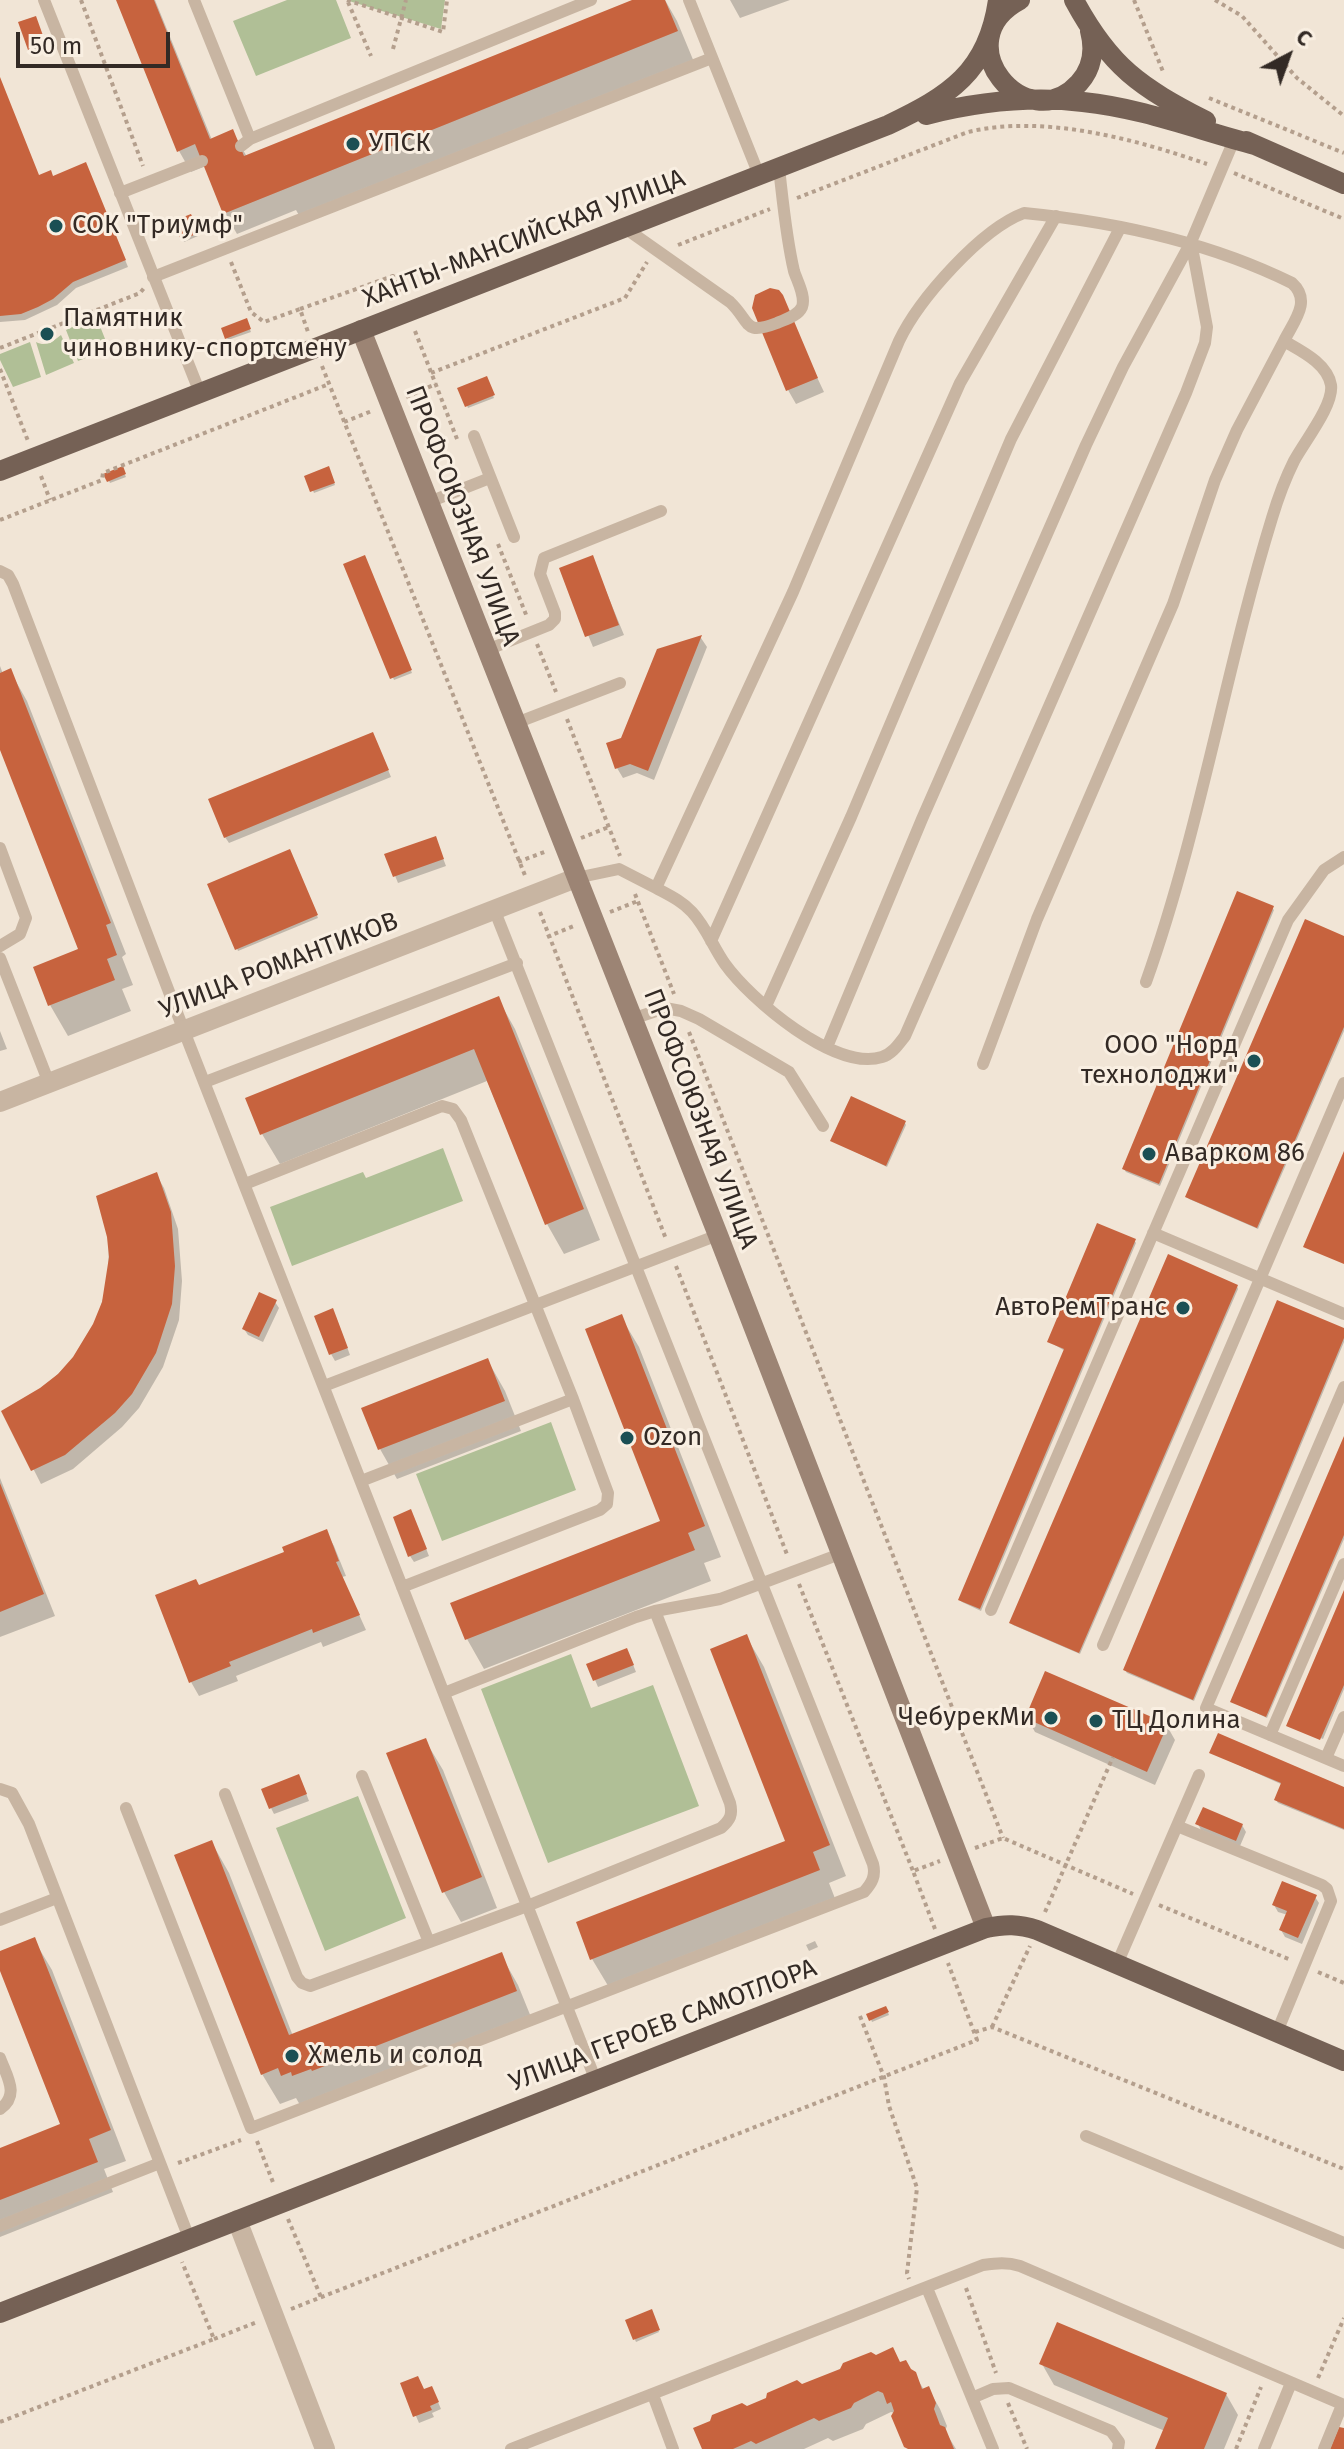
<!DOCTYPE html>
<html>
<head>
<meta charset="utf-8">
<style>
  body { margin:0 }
  #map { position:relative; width:1344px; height:2449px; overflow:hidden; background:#f1e5d6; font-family:"Fira Sans",sans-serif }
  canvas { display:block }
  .north { position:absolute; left:1248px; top:16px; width:80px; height:80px; -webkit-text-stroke:6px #f9efe2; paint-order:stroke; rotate:41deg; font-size:22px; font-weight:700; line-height:32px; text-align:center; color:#332a25 }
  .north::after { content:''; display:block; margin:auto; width:28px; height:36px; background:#332a25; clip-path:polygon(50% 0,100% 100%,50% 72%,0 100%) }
  .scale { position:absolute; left:16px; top:32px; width:154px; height:36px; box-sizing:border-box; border:4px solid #332a25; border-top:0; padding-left:10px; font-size:24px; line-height:28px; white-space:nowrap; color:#332a25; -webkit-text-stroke:6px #f9efe2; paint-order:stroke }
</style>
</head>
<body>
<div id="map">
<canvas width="1344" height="2449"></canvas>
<div class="north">С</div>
<div class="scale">50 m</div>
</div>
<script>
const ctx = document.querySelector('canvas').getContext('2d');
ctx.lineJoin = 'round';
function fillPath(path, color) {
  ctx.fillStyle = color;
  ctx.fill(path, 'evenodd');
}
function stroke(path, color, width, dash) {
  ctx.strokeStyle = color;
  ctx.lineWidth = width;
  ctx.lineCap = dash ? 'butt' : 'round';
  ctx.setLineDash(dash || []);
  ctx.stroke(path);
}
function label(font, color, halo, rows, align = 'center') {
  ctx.font = font + ' "Fira Sans",sans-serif';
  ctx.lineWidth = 6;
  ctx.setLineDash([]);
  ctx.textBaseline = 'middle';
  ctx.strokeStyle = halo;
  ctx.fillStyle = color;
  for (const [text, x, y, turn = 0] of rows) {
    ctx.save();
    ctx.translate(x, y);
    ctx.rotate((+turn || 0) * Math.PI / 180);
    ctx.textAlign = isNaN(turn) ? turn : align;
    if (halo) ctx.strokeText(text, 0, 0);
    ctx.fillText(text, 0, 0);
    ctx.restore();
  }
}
fillPath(new Path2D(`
  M287,0h49l15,38 -95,38 -23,-55z
  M349,0h96l-4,29 -92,-28z
  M96,316l13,33 -31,12 -12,-31z
  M61,335l13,28 -28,12 -10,-33c10,5 16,0 25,-7z
  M30,342l11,35 -28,10 -13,-27v-6z
  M443,1148l20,53 -171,65 -22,-59 93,-35 3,6z
  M551,1422l25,68 -134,51 -26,-67z
  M571,1654l20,54 62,-23 46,121 -151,57 -67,-174z
  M358,1796l48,122 -81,33 -49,-123z`), '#b0bf96');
fillPath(new Path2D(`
  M118,0h37l57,140 21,-8 14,25 390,-157h28l12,21 17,41 -393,157 -5,-9 -59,24 -12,-21 -19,-47 -15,6 -12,-21z
  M730,0h60l-50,18z
  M36,21l9,26 -14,5 -10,-28z
  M0,80l39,97 14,1 36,-7 39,96 -52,21 -19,17 -32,15 -25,2z
  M190,217l8,19 -14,6 -8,-20z
  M246,320l5,12 -23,8 -5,-11z
  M807,356l17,36 -28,12 -8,-14z
  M486,379l8,19 -26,10 -8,-18z
  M122,469l4,8 -16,6 -4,-8z
  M328,469l7,16 -21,8 -7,-16z
  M592,557l32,78 -31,12 -32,-78z
  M364,558l48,115 -18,7 -48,-115z
  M701,638l6,9 -53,133 -17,-7 -14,5 -6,-10 6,-29 35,-89z
  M0,666l3,8 7,-3 17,30 99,253 -4,3 11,28 -11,4 9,22 -63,25 -18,-31 -14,-37 45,-18 -81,-205z
  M376,741l15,36 -162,66 -4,-6z
  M438,845l8,21 -48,17 -11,-27z
  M289,851l29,67 -80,33 -28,-66z
  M1272,908l2,2 -114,276 -34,-14 -2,-3z
  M1344,938v93l-86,198 -69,-30 -2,-3z
  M498,999l17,30 85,211 -36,14 -17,-30 -60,-143 -207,83 -18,-30z
  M0,1031l7,18 -7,2z
  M905,1123l1,2 -19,42 -54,-26z
  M156,1174l8,14 14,41 4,52 -3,39 -16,47 -24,41 -17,19 -49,42 -32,15 -37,-73 37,-21 34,-32 20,-33 13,-43 1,-45z
  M1134,1240l2,3 -155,368 -19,-9 -2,-2 105,-249 -15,-9z
  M1237,1286l1,3 -158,365 -67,-29 -2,-3z
  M275,1302l4,6 -16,34 -15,-7 -4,-6z
  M336,1317l14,38 -15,6 -4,-7z
  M621,1317l18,30 82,210 -17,6 7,18 -227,88 -17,-30 -14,-35 209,-82z
  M1344,1330v12l-150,359 -67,-28 -2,-3z
  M488,1361l17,30 16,40 -124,48 -17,-30z
  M1344,1441v98l-77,179 -34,-16z
  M0,1478l55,138 -55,21z
  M414,1518l15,38 -15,6 -4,-6z
  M326,1532l8,14 12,30 -4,1 24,53 -43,17 -2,-5 -85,34 2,5 -39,15 -8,-14 8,-95 87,-34z
  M1344,1595v94l-21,50 -34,-14z
  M746,1636l18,31 82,209 -17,7 7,18 -226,88 -18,-30 196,-117z
  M630,1657l6,15 -38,15 -3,-7z
  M1027,1718l140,8 8,14 -20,45 -120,-53z
  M425,1740l18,30 54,138 -36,14 -17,-30z
  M1212,1753l132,36v41l-66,-27 -2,-3 7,-15z
  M302,1783l7,18 -35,13 -3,-6z
  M1198,1824l44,1 4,7 -6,14 -39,-16z
  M212,1843l17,30 64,163 208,-81 17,30 15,37 -233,83 -4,-7 -16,6 -18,-30z
  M1315,1897l4,6 -17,41 -17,-7 -4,-7 7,-15 -10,-3 -4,-7z
  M34,1940l18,30 74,191 -22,8 9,23 -113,45v-87l63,-25 -63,-159v-13z
  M815,1941l3,6 -9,4 -3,-6z
  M886,2008l3,7 -17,7 -3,-7z
  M651,2311l8,21 -23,10 -9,-21z
  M901,2364l13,9 10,17 4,-2 12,21 7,17 -2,5 11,18h-47l-14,-36 -4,-1 -25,12 -3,5 -30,12 -5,-3 -24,11h-100l43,-41 54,-22z
  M1042,2364l184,30 12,21 -14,34h-66l7,-18 -111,-46z
  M402,2384l33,11 6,14 -9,4 2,4 -15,6z`), '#0003');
fillPath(new Path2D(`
  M116,0h38l56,139 23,-10 11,27 388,-156h33l13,31 -455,183 -28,-70 -18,8z
  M36,16l10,28 -18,6 -10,-28z
  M0,77l39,98 12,-5 2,6 33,-14 40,98 -53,22 -20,17 -15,8 -17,7 -21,2z
  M191,214l8,19 -18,7 -8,-19z
  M770,288l9,2 4,5 35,83 -32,13 -34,-83 3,-13z
  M247,318l4,11 -26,10 -4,-11z
  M487,376l8,19 -30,12 -8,-19z
  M123,466l3,8 -19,8 -4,-8z
  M329,466l6,17 -25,9 -6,-16z
  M365,555l47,115 -22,9 -47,-115z
  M593,555l26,70 -34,12 -26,-69z
  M702,635l-54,136 -18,-7 -15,5 -9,-26 15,-5 36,-89z
  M11,668l100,255 -5,2 11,30 -10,4 8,21 -67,26 -15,-39 45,-18 -78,-199v-77z
  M373,732l16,38 -165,68 -16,-39z
  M436,836l8,23 -51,18 -9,-23z
  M290,849l28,66 -83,35 -28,-66z
  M1237,891l37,15 -115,278 -37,-15z
  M1305,919l39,17v91l-87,201 -72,-31z
  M499,996l85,213 -39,16 -71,-176 -214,86 -15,-37z
  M851,1096l55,25 -20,45 -56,-25z
  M1344,1151v113l-41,-17z
  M157,1172l14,40 4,54 -3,38 -16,49 -24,41 -17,19 -50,42 -34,16 -30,-60 39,-23 18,-14 15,-17 20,-33 9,-22 7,-45 -2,-20 -11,-41z
  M1097,1223l39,16 -156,370 -22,-9 106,-251 -17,-7z
  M1168,1254l70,31 -159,368 -70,-30z
  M259,1292l18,8 -18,37 -17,-8z
  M1277,1300l67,28v10l-151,362 -70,-30z
  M333,1308l15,40 -19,7 -15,-39z
  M622,1314l83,212 -17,7 7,17 -230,90 -15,-37 210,-82 -75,-192z
  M488,1358l17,43 -127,49 -17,-42z
  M1344,1436v99l-78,182 -36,-15z
  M0,1483l44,111 -44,18z
  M411,1509l16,40 -19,8 -15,-40z
  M327,1529l12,32 -3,1 24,53 -47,18 -1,-4 -83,33 2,4 -42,17 -34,-88 41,-16 3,6 85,-33 -2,-5z
  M1344,1590v95l-24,55 -34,-14z
  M747,1634l83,211 -17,7 7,18 -230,90 -14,-38 209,-81 -75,-192z
  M627,1648l7,17 -41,16 -7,-17z
  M1045,1671l123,53 -21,48 -122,-54z
  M1218,1733l126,54v42l-70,-29 7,-17 -72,-30z
  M426,1738l56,139 -40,16 -56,-140z
  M299,1774l8,20 -38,15 -8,-20z
  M1203,1807l40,17 -7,17 -41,-17z
  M212,1840l77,195 213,-83 15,39 -205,80 -1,-2 -19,7 -1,-4 -10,4 -3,-8 -17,7 -87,-220z
  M1282,1881l35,14 -19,43 -19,-8 8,-19 -15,-6z
  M35,1937l76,193 -22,9 9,23 -98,38v-52l60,-24 -60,-153v-20z
  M886,2006l3,6 -20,9 -3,-7z
  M652,2309l8,21 -27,10 -8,-20z
  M1057,2322l170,71 -23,56h-49l13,-31 -129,-54z
  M893,2347l7,15 6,-2 5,9 5,3 6,17 7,-3 7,17 -2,6 6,16 5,2 9,22h-46l-4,-2 -13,-31 3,-5 -3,-9 -4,2 -4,-11 -5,-2 -24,12 -3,5 -32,13 -5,-3 -58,26 -5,-3 -18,8h-31l-9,-21 17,-7 2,-6 30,-12 5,3 19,-8 1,-5 30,-13 5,4 38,-15 3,-6 28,-11 5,3z
  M418,2376l6,13 8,-3 7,16 -9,4 2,4 -19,7 -13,-34z
  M1339,2427l5,1v21h-14z`), '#c7633e');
stroke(new Path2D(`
  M81,0l62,166
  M347,0l96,32 4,-32
  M1134,0l30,74
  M1215,0l27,16 55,62 47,38
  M348,2l23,54
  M393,49l13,-49
  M1209,98l135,55
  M1234,173l110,46
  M797,198l171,-66c75,-18 167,7 239,32
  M678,245l92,-36
  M231,262l20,50 13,10 36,-13 8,23
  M300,309l93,-33 7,18
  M415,331l42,108
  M0,348l140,-55 4,-5
  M322,366l204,512
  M0,369l28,72
  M431,373l194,-75 22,-36
  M406,397l30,-13
  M344,422l28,-11
  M41,476l9,24
  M0,520l102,-40 1,-7 226,-89
  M498,544l29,73
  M537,644l19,48
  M567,719l53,137
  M581,838l28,-11
  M518,862l29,-11
  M635,894l39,100
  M540,912l126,327
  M610,912l28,-11
  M547,937l29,-12
  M689,1032l314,806
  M676,1266l112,291
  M799,1584l114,287
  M975,1848l28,-10 130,56
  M1159,1905l132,55
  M1045,1912l68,-155
  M935,1929l-22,-58 27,-10
  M1318,1972l26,11
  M860,2016l24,61 5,29 28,82 -10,85 2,6
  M992,2027l38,-81
  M975,2032l17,-5 352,142
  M257,2141l17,44
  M178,2163l63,-23
  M288,2219l33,78
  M966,2288l30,85
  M291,2309l686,-269 -29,-77
  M214,2339l43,-17
  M1318,2378l26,-60
  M1008,2403l19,46
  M0,2422l214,-83 -32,-77
  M1236,2449l25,-62`), '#b49f8d', 4, [4, 4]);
stroke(new Path2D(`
  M44,0l156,393
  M194,0l56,139
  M689,0l70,175
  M241,146l9,-7 341,-139
  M120,193l82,-32
  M625,228l105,74c21,20 13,34 47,21 9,-4 21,-7 25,-16 4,-11 -5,-26 -8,-36 -8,-34 -11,-69 -15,-103
  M153,277l559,-219
  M474,436l40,101
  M429,502l61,-24
  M0,571l8,4 5,9 171,447 412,1050
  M487,650l62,-25 6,-6v-6l-15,-39 4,-16 117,-47
  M516,723l104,-40
  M0,848l26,70 -6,16 -20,12
  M576,878l43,-9 37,19
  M711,941l249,-558 96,-167
  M0,958l49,125
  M1146,982c54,-152 79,-311 126,-464 6,-20 13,-39 22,-57 10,-19 40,-56 37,-76 -4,-22 -30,-34 -47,-44 10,-20 28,-40 8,-58 -83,-41 -176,-61 -268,-70 -43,16 -105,86 -125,128l-106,251 -137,296c13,7 26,13 36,24 14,15 21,35 33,52 25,35 110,108 157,93 10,-3 16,-12 23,-21l281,-643 19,-50 2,-16 -16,-85
  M766,1006l85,-189 160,-378 109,-211
  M632,1019l33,-11 16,3 18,8 90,53 34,54
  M827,1047l95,-228 164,-374 37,-78 68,-125 43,-102
  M983,1064l54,-145 136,-315 42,-124 22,-50 47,-89
  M205,1082l312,-119
  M245,1184l197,-78 11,3 8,11 112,279 35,94 -1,11 -7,6 -198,77
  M1153,1233l191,81
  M324,1386l394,-151
  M1344,1387l-138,321 138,58
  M361,1481l212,-82
  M991,1610l297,-690 36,-50 20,-13
  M1103,1645l241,-562
  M444,1693l192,-76 19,-6 65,-12 120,-45
  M1270,1735l74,-171
  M1326,1758l18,-41
  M362,1776l67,166
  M0,1789l12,4 17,31 160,414
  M225,1794l72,183 5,6 8,3 217,-80 194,-78c9,-8 12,-13 9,-25l-75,-192
  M126,1808l125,320 613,-236c8,-9 12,-16 9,-28l-379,-955
  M1177,1826l145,59 5,4 4,12 -54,131
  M0,1920l57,-22
  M1117,1964l82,-189
  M0,2058c7,19 20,37 0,51
  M1086,2136l258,107
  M0,2226l160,-63
  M927,2288l66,161
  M653,2395l20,54
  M972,2398l21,-9 16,-1 102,43 8,11 -1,7
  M511,2449l472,-184c14,-2 24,-3 37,1l324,139
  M1264,2449l27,-66
  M1324,2449l18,-44`), '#c8b5a2', 12);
stroke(new Path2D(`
  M0,1102l576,-224
  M237,2220l88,229`), '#c8b5a2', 20);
stroke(new Path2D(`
  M361,330l357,905 268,693`), '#9c8474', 20);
stroke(new Path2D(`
  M1020,0c-77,41 6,141 59,83 13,-14 16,-33 11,-52
  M1074,0c36,67 66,87 132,121
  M926,115c51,-13 105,-19 157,-13 59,6 115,28 172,43
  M1246,141l98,43
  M0,471l888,-346c61,-29 100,-53 110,-125
  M0,2313l986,-385c19,-4 33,-4 51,2l307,131`), '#756155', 20);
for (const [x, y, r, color] of [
  [353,144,8,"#1b4f54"],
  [56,226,8,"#1b4f54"],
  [47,334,8,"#1b4f54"],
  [1254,1061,8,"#1b4f54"],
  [1149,1154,8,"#1b4f54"],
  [1183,1308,8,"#1b4f54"],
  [627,1438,8,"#1b4f54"],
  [1051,1718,8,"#1b4f54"],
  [1096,1721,8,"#1b4f54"],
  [292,2056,8,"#1b4f54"]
]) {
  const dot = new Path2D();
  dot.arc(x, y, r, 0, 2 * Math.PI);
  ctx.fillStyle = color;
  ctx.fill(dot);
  stroke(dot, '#f9efe2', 3);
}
label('26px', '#332a25', '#f9efe2', [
  ["УПСК",369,144],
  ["СОК \"Триумф\"",72,226],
  ["Памятник",63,319],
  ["чиновнику-спортсмену",63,349],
  ["ООО \"Норд",1238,1046,"right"],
  ["технолоджи\"",1238,1076,"right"],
  ["Аварком 86",1165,1154],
  ["АвтоРемТранс",1167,1308,"right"],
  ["Ozon",643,1438],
  ["ЧебурекМи",1035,1718,"right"],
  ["ТЦ Долина",1112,1721],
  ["Хмель и солод",308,2056]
], 'left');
label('26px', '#332a25', '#f9efe2', [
  ["ХАНТЫ-МАНСИЙСКАЯ УЛИЦА",524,239,-21],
  ["ПРОФСОЮЗНАЯ УЛИЦА",462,516,69],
  ["УЛИЦА РОМАНТИКОВ",279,966,-21],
  ["ПРОФСОЮЗНАЯ УЛИЦА",700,1119,69],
  ["УЛИЦА ГЕРОЕВ САМОТЛОРА",663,2026,-21]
]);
</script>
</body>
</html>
